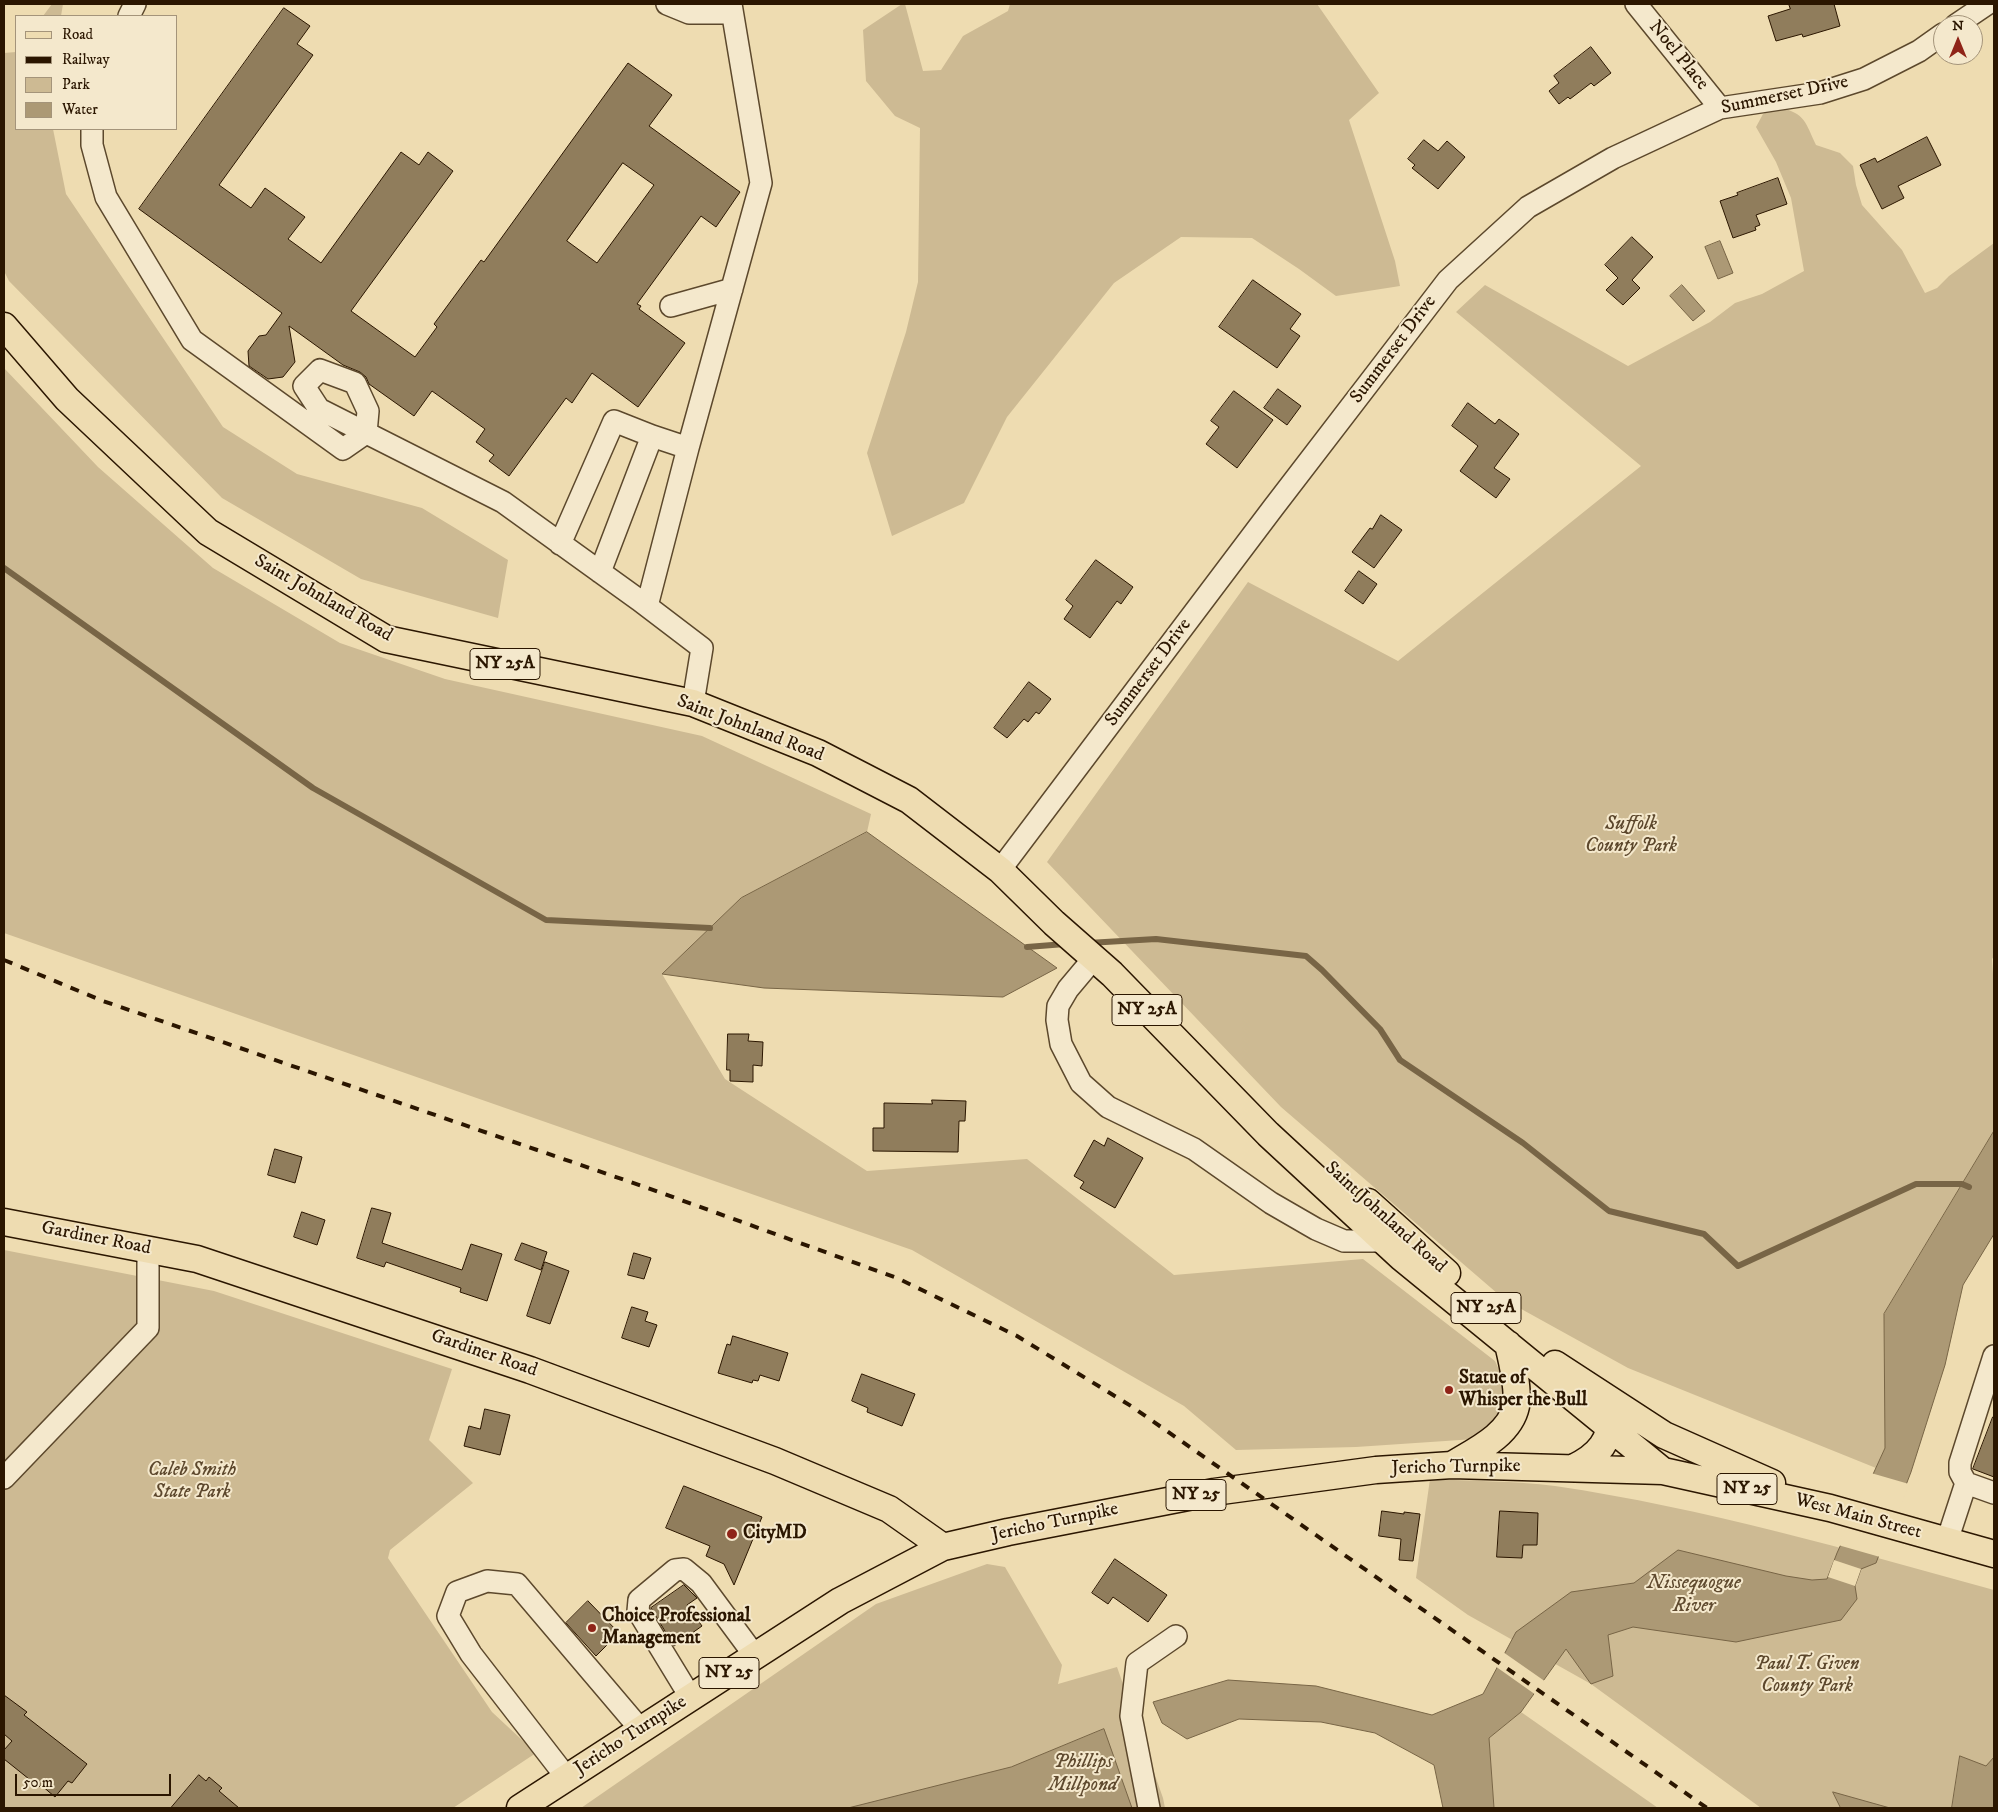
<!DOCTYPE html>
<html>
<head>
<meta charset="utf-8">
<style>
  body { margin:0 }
  #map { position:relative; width:1998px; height:1812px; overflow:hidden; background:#eedcb1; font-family:"IM FELL DW Pica",serif }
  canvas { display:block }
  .frame { position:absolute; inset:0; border:5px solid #2b1600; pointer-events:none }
  .legend { position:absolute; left:15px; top:15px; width:162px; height:115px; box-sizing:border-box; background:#f4e8cc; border:1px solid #a4947a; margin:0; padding:6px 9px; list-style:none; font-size:15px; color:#2b1600 }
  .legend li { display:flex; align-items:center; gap:10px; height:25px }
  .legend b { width:25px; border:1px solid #a4947a }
  .north { position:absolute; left:1933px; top:15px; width:50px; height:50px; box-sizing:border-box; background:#f4e8cc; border:1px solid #a4947a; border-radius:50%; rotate:0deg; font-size:14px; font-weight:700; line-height:20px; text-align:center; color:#2b1600 }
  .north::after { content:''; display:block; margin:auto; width:18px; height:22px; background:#8f2418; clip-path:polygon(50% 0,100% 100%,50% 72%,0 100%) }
  .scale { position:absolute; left:15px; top:1774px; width:156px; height:22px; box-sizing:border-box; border:2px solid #2b1600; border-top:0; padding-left:6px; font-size:15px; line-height:18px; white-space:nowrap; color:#2b1600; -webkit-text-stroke:4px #f4e8cc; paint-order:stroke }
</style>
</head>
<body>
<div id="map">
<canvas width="1998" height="1812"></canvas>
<div class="frame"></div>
<ul class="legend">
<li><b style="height:6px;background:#eedcb1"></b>Road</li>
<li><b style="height:6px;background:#2b1600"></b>Railway</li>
<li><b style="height:14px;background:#cdba93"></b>Park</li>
<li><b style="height:14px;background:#ac9975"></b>Water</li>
</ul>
<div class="north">N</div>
<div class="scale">50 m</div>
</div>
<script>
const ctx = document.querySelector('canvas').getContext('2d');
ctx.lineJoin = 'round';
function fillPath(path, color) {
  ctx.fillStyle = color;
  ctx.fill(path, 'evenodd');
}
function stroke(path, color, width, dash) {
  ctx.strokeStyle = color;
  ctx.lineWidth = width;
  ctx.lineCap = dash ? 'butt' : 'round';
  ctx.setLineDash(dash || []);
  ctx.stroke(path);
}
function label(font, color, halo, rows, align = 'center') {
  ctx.font = font + ' "IM FELL DW Pica",serif';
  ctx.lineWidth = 4;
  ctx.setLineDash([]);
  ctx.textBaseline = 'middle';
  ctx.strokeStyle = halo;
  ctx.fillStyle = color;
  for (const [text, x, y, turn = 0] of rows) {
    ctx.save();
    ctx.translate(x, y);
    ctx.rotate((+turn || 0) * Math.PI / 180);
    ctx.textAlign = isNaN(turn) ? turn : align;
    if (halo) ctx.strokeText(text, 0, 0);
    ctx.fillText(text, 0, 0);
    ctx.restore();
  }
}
fillPath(new Path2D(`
  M52,4h11l-2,12h-18z
  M902,4h3l18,67 18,-1 22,-34 45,-25 2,-7h307l62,89 -30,27 46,141 5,25 -64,10 -37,-27 -47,-31 -71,-1 -67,46 -107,134 -43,86 -72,33 -25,-83 39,-121 12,-50 2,-154 -25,-12 -29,-35 -3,-51z
  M16,52v77h37l13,65 157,233 74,47 125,34 86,52 -10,58 -137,-39 -139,-81 -213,-217 -5,-10v-218z
  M1779,107c27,7 26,15 37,38l24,8 13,13 3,19 6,20 40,45 23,43 12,-5 12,-12 45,-33v713l-2,3 2,30v142l-110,183 1,134 -9,20 -248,-100 -123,-68 -224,-193 -234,-245 201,-280 150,79 243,-195 -185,-154 29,-27 143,81 82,-44 25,-19 27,-9 42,-23 -13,-73 -15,-36 -20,-35 7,-13z
  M4,368l94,99 115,101 127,75 105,36 257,57 169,78 -4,18 -126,66 -79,76 63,105 142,92 160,-12 147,116 189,-16 132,102 14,30 -7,31 -27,17 -119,8 -120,3 -52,-44 -272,-156 -908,-317z
  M4,1250l210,41 238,78 -23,71 44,43 -83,67 -2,8 104,154 44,41 -83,55h-449z
  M1430,1479c41,2 84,2 125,7 149,22 294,64 439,104v218h-233l-170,-124 -123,-69 -52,-37z
  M987,1564l18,3 57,98 -4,19 59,-17 46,131 2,10h-584l295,-204z
  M1521,1712l137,96h-164l-5,-70z`), '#cdba93');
const water = new Path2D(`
  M1720,241l13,32 -15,6 -13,-32z
  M1682,285l23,26 -12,10 -23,-25z
  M867,832l190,136 -54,29 -239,-9 -102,-14 79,-76z
  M1994,1131v103l-31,51 -18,80 -34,107 -35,91 -15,6 -6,17 2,13 -16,21 -105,22 -103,-15 -25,8 5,41 -22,8 -25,-35 -45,63 -32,26 5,70h-51l-9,-43 -59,-32 -54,-11 -82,-3 -52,20 -25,-16 -9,-21 75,-22 88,6 116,29 51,-21 33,-62 55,-40 63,-9 44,-33 108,26 26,4 15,-1 10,-26 48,-105 -1,-134z
  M1104,1729l28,79h-284l163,-41z
  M1960,1756l26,10 8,-9v51h-42z
  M1833,1792l57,16h-49z`);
fillPath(water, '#ac9975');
stroke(water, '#786546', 1);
fillPath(new Path2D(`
  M1871,1473l38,11 -29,73 -42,-12z
  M1834,1560l27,9 -6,17 -27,-9z
  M1503,1652l43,30 -10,13 -41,-29z`), '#eedcb1');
stroke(new Path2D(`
  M4,568l309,220 233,132 164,8
  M1088,943l68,-4 150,17 16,14 58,59 20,31 123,83 86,68 95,23 34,32 178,-82h46l7,3
  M1027,947l38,-3`), '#786546', 6);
const building = new Path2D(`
  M1789,4h45l6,22 -37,11 -1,-3 -26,7 -8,-25 22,-7z
  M284,8l26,18 -13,18 16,11 -94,130 32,23 14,-20 40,29 -17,22 33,24 80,-111 18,13 9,-13 25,19 -102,140 64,46 22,-30 -3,-3 47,-64 3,2 144,-199 44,32 -23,31 91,66 -24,35 -15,-11 -64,88 4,2 -2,3 46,34 -47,64 -46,-34 -20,30 -6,-5 -57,78 -20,-15 5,-6 -18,-13 9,-13 -53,-38 -18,25 -45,-32 -3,-7 -6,-5 -17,-7 -54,-39 6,36 -12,15 -15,2 -19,-13 -1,-15 11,-15 7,-1 16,-22 -143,-104zM623,163l31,22 -57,78 -30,-22z
  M1591,47l20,26 -17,13 -3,-3 -21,16 -2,-2 -9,7 -10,-13 10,-8 -5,-7z
  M1927,137l14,28 -43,21 6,12 -22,11 -22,-44 15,-7 2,4z
  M1424,140l14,11 9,-10 18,16 -27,32 -26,-21 3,-3 -7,-6z
  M1778,178l9,26 -31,11 4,10 -5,2 1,3 -23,8 -13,-37 18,-6 -1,-2z
  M1632,237l21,20 -21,23 8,8 -17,17 -17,-15 12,-12 -13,-13z
  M1253,280l48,34 -11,15 10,7 -23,32 -58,-41z
  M1278,389l23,17 -14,19 -23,-17z
  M1234,391l39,29 -36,48 -31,-24 13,-17 -8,-6z
  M1468,403l27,21 4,-5 20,15 -25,34 16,11 -14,19 -36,-27 18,-25 -26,-20z
  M1381,515l21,15 -28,38 -22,-16 18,-24 2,1z
  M1096,560l37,27 -12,17 -4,-3 -27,37 -26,-19 9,-13 -7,-6z
  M1359,571l18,13 -14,20 -18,-13z
  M1029,682l22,17 -12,15 -3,-2 -8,10 -4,-3 -17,19 -13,-10z
  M728,1034h21l-1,7 15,1 -1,24 -9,-1v17l-23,-1v-11h-3z
  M932,1100l34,1 -1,20h-6l-1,31 -85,-1v-23h11v-25l48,1z
  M1108,1138l35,20 -28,50 -35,-20 4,-6 -10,-6 20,-36 10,6z
  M275,1149l27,8 -7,26 -27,-8z
  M372,1208l19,5 -9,30 80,27 9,-26 31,10 -15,47 -27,-9 1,-4 -75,-26 -2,5 -27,-9z
  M302,1212l23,8 -8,25 -23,-8z
  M522,1243l25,9 -6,18 -26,-10z
  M634,1253l17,5 -7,21 -16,-4z
  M545,1262l24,9 -19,53 -23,-8z
  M632,1307l16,5 -3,9 12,4 -8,22 -27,-9z
  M733,1336l55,17 -9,28 -19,-6 -2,6 -5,-1 -1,3 -34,-10 9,-29 3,1z
  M862,1374l53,20 -13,32 -35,-14 1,-4 -16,-7z
  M485,1409l25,6 -10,40 -36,-9 5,-20 11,3z
  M1993,1417h1v60l-21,-8z
  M684,1486l78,31 -28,68 -10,-21 -18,-8 4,-10 -44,-18z
  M1382,1511l22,3v-2l16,2 -7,47 -14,-1 2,-21 -22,-3z
  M1500,1511l38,2 -1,32h-14l-1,13 -25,-1z
  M1115,1559l52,36 -19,27 -35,-25 -5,7 -16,-11z
  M684,1585l13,13 -10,7 15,21 -28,20 -23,-38z
  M588,1601l31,32 -23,23 -30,-33z
  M4,1695l23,17 -3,3 63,49 -15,19 -4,-2 -13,16 -14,-12 -2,2 -35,-28v-9l8,-9 -8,-7z
  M199,1775l7,6 3,-4 13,11 -3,3 20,17h-68z`);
fillPath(building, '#907d5c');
stroke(building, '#2b1600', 1);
const minor = new Path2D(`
  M667,4l22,9h43
  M1636,4l84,104
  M129,16l6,-12
  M1956,25l31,-21
  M92,129v16l14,52 86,143 151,109 23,-16 2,-22 -13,-28 -35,-13 -16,16 15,23 184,93 136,98 63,48 -9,55
  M671,306l61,-17
  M652,436l36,12 73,-265 -30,-179
  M560,544l54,-123 38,15 -52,136
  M647,606l41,-158
  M1000,870l273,-362 175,-228 80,-73 85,-49 107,-50 100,-15 44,-14 55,-28 24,-17
  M1094,958l-26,31 -10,17 -1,14 4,24 20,39 27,24 86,42 77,54 45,26 28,12h39
  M4,1478l144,-150v-79
  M1966,1483l28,10
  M1947,1541l19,-58 -6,-11v-9l34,-107
  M691,1698l-53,-87 1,-11 36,-30 9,-1 17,14 54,73
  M567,1778l-96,-124 -23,-38 9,-24 30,-11 30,3 124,146
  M1149,1808l-18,-92 6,-53 39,-27`);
const major = new Path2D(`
  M4,326l63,73 141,133 178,107 307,64 125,50 91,47 91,70 54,53 58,51 156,160 134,124 261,213
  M1368,1202l79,71
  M4,1222l193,37 333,111 245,91 114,48 54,38
  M1555,1364l109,71 108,48
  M1452,1465c23,-14 58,-30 64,-59 3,-17 -4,-45 -8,-62
  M1573,1468c25,-12 40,-28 37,-57
  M520,1808l320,-207 103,-54 65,-15 206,-40 162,-22 76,-5 211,6 167,37 164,46`);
stroke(minor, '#5c482c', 24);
stroke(major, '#2b1600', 29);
stroke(minor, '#f4e8cc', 21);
stroke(major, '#eedcb1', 26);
stroke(new Path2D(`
  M4,960l99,41 542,186 252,91 120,58 114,70 576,402`), '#2b1600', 4, [9, 9]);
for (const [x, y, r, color] of [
  [1449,1390,5,"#8f2418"],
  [732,1534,6,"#8f2418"],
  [592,1628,5,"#8f2418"]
]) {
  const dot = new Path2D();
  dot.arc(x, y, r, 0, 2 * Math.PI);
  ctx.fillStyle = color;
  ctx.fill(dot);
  stroke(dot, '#f4e8cc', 2);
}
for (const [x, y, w] of [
  [505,664,70],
  [1147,1010,70],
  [1486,1308,70],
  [1747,1489,60],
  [1196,1495,60],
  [729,1673,60]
]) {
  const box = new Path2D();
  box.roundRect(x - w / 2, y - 15.5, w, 31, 4);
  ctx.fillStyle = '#f4e8cc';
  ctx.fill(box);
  stroke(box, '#2b1600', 1);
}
label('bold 18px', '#2b1600', null, [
  ["NY 25A",505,664],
  ["NY 25A",1147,1010],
  ["NY 25A",1486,1308],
  ["NY 25",1747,1489],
  ["NY 25",1196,1495],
  ["NY 25",729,1673]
]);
label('19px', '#2b1600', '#f4e8cc', [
  ["Noel Place",1678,56,51],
  ["Summerset Drive",1785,96,-12],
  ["Summerset Drive",1394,350,-53],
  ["Saint Johnland Road",323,599,30],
  ["Summerset Drive",1149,673,-53],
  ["Saint Johnland Road",750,729,21],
  ["Saint Johnland Road",1385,1218,42],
  ["Gardiner Road",96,1239,11],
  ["Gardiner Road",484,1354,19],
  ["Jericho Turnpike",1456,1468,-1],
  ["West Main Street",1858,1517,15],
  ["Jericho Turnpike",1055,1523,-12],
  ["Jericho Turnpike",631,1736,-33]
]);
label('italic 19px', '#5c472c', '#f4e8cc', [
  ["Suffolk",1631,825],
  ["County Park",1631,847],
  ["Caleb Smith",192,1471],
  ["State Park",192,1493],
  ["Paul T. Given",1807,1665],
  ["County Park",1807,1687]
]);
label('bold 19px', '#2b1600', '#f4e8cc', [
  ["Statue of",1459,1379],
  ["Whisper the Bull",1459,1401],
  ["CityMD",743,1534],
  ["Choice Professional",602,1617],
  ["Management",602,1639]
], 'left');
label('italic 20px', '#5f4a2f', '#f4e8cc', [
  ["Nissequogue",1694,1584],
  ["River",1694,1607],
  ["Phillips",1083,1763],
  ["Millpond",1083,1786]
]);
</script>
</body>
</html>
